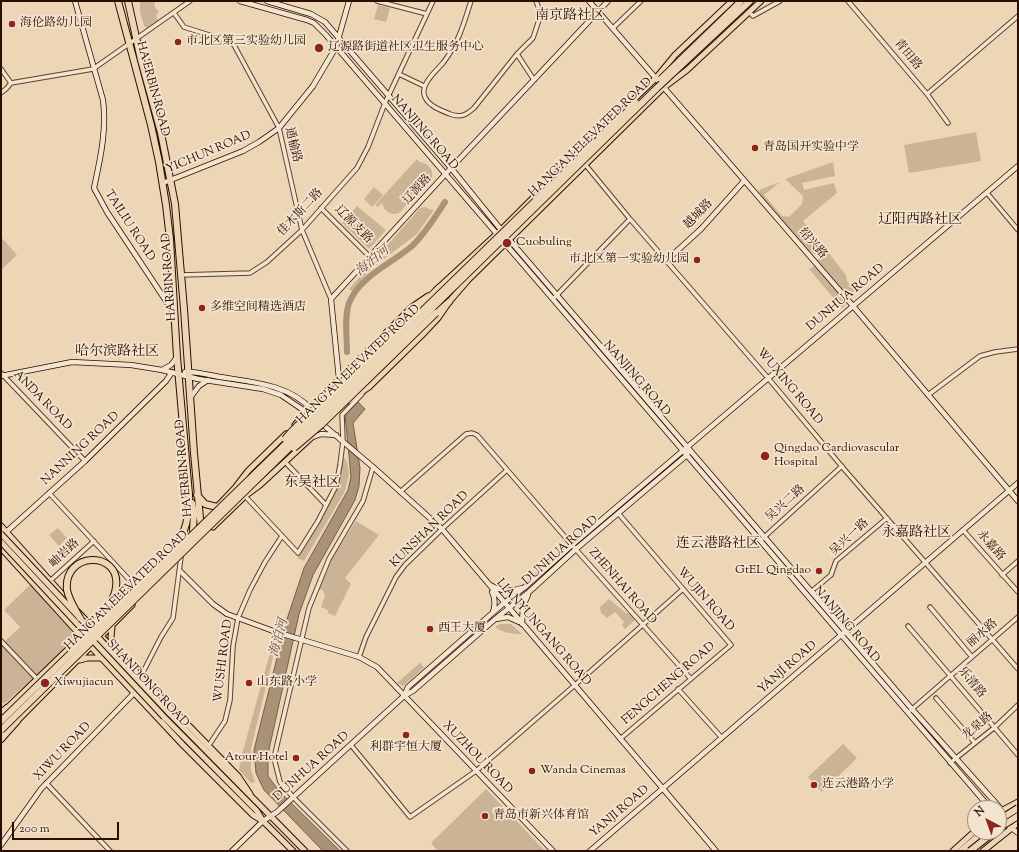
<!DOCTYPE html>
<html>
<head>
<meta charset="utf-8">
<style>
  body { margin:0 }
  #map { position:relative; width:1019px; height:852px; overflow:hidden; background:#ecd6b5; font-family:"Sorts Mill Goudy",serif }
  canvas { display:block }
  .frame { position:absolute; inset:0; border:2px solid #2b0e00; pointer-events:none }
  .north { position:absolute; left:967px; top:800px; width:40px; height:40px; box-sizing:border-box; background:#f3e4cf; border:1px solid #a38e7c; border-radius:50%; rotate:319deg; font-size:11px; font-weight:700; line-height:16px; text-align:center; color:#2b0e00 }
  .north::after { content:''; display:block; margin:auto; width:14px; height:18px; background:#8f2418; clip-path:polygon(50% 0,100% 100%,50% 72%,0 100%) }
  .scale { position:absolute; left:12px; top:822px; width:107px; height:18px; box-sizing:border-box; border:2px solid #2b0e00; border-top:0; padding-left:5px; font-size:12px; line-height:14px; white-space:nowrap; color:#2b0e00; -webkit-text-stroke:3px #f3e4cf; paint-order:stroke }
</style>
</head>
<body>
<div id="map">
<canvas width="1019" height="852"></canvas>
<div class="frame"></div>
<div class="north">N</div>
<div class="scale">200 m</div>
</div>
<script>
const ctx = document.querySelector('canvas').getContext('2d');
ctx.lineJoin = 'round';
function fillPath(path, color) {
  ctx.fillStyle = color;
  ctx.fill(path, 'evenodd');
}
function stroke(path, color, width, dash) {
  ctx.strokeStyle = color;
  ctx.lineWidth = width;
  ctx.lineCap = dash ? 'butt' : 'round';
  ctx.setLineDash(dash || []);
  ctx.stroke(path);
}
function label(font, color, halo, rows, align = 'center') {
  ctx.font = font + ' "Sorts Mill Goudy","Noto Serif SC",serif';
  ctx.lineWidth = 3.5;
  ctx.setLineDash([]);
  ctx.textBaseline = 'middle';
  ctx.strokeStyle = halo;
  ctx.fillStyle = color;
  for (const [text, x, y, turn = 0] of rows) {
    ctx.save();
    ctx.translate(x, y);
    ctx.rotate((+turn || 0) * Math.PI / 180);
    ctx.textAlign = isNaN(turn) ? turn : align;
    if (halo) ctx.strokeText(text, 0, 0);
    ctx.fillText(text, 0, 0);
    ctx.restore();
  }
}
fillPath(new Path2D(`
  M140,1h14l1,7 4,3 -3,5 2,4 -11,8 -3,-2 -4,-14z
  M378,5l12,3 -4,14 -12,-3z
  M976,132l5,29 -72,12 -5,-28z
  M417,159l2,3c9,1 15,7 13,16l-33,35c-8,3 -15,-2 -17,-10l-4,4 -3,-2z
  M833,162l2,14 -33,7 2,7 30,-7 3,10 -34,28 20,26 -8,7 -6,-3 -49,-57 -1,-4 21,-8 -16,13 18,21 7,1 13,-13 1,-8 -18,-17z
  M374,187l9,8 -11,12 -8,-8z
  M357,206l29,24 -17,19 -27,-26z
  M425,207l4,2 5,1 -17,24 -45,34 -20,23 -3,-2 71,-81z
  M1,237l16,18 -16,15z
  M827,251l19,24 1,6 10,12 -4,4 -6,-2 -30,-35z
  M815,266l30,33 1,5 -4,4 -33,-39z
  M343,457l4,4 2,13 -4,17 -41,70 -7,-3 24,-40 17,-33z
  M356,521l23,14 -34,43 6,6 -16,32 -7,-3v-3l-7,-3 4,-11 -3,-7 -4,2 14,-32z
  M58,528l9,10 -8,8 -10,-11z
  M31,584l38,43 3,5v11l-68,61 -3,-3v-56l19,-18 -16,-17z
  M609,599l17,14 4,1 5,6 -10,9 -3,-4 2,-3 -9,-10 -8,6 -6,-5 -1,-6z
  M500,624h11l11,10c-10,0 -19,-1 -27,-7z
  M275,635l3,1 -27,113v21l4,12 -4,1 -12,-13 2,-12z
  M421,662l1,4 2,1v1l-21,18 -6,-3z
  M843,744l14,14 -35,34 -14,-15z
  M486,789l59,62h-107l-7,-8z`), '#cbb496');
const water = new Path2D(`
  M357,401l8,8 -12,14 7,45 -1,18 -4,14 -42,75 -14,39 -31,140v22l11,15 61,60h-17l-59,-61 -8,-17 -2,-23 32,-128 18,-54 44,-78 3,-13 -6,-63z`);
fillPath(water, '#aa9277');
stroke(water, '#775d47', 1);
stroke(new Path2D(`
  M347,352c0,-15 -3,-34 2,-49 11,-27 42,-39 63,-57 13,-12 23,-29 33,-44`), '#aa9277', 6);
const street = new Path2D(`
  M377,1l50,13
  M471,1c-8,25 -12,41 -28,62 -7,8 -21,20 -19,31 2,11 16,16 26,20 11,4 16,1 24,-6l43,-54 16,-16 6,-18 -1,-14 -2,-5
  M848,1l79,93 21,29
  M749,12l4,4 27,-15
  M174,13l10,14 44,14 6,4 45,83 23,102 29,69
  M613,28l28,-27
  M517,54l17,26
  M1,69l10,14
  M399,74l25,12
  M11,83l82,-14 97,-68
  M1,93l6,-5 4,-5
  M927,94l91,-78
  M584,163l46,56 138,159 76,91 174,200
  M987,193l31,37
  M321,208l49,49
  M181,275l69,-2 17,-11 35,-32 55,-62 11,-21 17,-44 48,-102
  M553,299l77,-80
  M1,373l84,88
  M928,395l52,-39 15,-4 23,-3
  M287,464l39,41
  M400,492l66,-58 6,-1 5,2 95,110 119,134
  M49,493l86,93
  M245,496l53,57 20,-32 18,-35 4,-21 3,-24 -1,-26 20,-21
  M618,513l113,132 -111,94
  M963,530l55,62
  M761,540l81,-74
  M1002,575l16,-14
  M50,581l44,-40
  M812,591l19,-16 5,-14 51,-43
  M930,607l42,50
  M908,626l110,129
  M1,641l36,38
  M359,657l7,-20 30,-60 9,-12 37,-36 65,-59
  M141,676l20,-39 12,-19 8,-61
  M678,689l44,49
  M936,698l39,45
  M911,710l107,-93
  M209,745l16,-24 5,-21 3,-54 5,-28 12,-28 15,-28 17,-26
  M351,745l59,72 66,-46 99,-86 108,-96
  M950,763l45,-36 23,-22
  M46,783l64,68
  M347,851l-54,-54 -13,-15 -6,-24 35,-150 20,-49 34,-58 10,-34`);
const secondary = new Path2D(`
  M75,1l28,99c4,30 -3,60 -9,88l13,24 67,101
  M240,1l67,19 7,3 12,12 664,773
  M267,1l44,13 14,8 126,146 51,63
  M589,1l264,305 165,195
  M163,183l80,-32 16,-9 20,-14 34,-42 23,-39 13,-46
  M507,237l405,472 90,101 7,6
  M666,261l35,-32 43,-48
  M162,370l9,-5 6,-8
  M185,372c11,-1 24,3 35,5 31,5 69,7 92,33
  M1,376l71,-14 59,3 31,5 36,9 65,10 18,6 28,19
  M339,379l-8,-80 120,-131 157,-167
  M190,398l9,-12 9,-6
  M321,423l52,44 69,62 274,322
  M310,438l11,-4 15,1
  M4,534l81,-73 81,-80 6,-9
  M180,571l33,33 14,10 49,18 83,25 18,10 176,184
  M490,585c11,6 20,7 32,3
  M492,592c3,6 3,14 1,20
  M496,619l12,-2 11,5
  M522,624l1,-18 5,-11
  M404,696l4,-9 96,-84 21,-16 47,-42 446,-379
  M1004,822l14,11
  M1,845l40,-56 95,-98
  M232,851l31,-30 14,-9 127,-116 9,-5 81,-71 35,-28 47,-43 111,-94 1,-3
  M590,851l428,-368`);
const primary = new Path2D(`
  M436,290l65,-60 75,-75 80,-77 19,-23 57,-54
  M349,401l20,-14 53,-52 16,-17 11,-16 19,-22 195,-192 24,-18 74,-69
  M295,425l11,-13 106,-105 16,-11
  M216,508l19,-20 13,-17 38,-37
  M1,526l69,77
  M213,527l32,-31 15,-11 53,-49
  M1,548l80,88 102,109 70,70 10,6
  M78,612l16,17
  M102,617l38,-35
  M112,627l-1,10 2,11
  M100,635l138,141 12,18
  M80,660l7,-2h15
  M5,710l82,-79
  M169,713l136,138
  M164,717l93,94 6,10 30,30
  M15,723l117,-118
  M999,812l19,-10
  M953,851l22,-20
  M983,851l35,-28`);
const highway = new Path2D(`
  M118,1l33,124 8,37 7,43 4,34 7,118 12,137c1,19 -2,35 -12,52
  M128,1l13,59 20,73 14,71 9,105 10,144 7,76
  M730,12l11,-11
  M734,16l16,-15
  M436,313l13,-11
  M408,318l31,-30
  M197,495l8,9 12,3
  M192,503l2,10 -1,17 5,5
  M1,713l6,-5
  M1,739l16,-18
  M961,851l22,-19`);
stroke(street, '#5b402d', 5.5);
stroke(secondary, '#2b0e00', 6);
stroke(primary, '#2b0e00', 7);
stroke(highway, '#2b0e00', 8);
stroke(street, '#f3e4cf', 3.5);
stroke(secondary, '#f3e4cf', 4.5);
stroke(primary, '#ecd6b5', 5);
stroke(highway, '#ecd6b5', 6);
const primaryBridge = new Path2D(`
  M1,534l168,179
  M1,542l163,175`);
const highwayBridge = new Path2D(`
  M661,79l69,-67
  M285,439l6,-7 117,-114
  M294,448l27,-23 115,-112
  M80,618c-5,-9 -11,-18 -13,-28 -4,-39 54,-40 49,-3 -1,15 -19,33 -27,45
  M1,721l635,-618
  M1,730l657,-643 76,-71
  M999,820l19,-12
  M999,828l19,-12
  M970,851l24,-19`);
stroke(primaryBridge, '#2b0e00', 7, []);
stroke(highwayBridge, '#2b0e00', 8, []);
stroke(primaryBridge, '#ecd6b5', 5);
stroke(highwayBridge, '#ecd6b5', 6);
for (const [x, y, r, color] of [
  [12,24,4,"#8f2418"],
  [178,42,4,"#8f2418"],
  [319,48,5,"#8f2418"],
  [755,148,4,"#8f2418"],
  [507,243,5,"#8f2418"],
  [697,260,4,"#8f2418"],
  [202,308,4,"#8f2418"],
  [765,456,5,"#8f2418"],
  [819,571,4,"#8f2418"],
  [430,629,4,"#8f2418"],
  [45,683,5,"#8f2418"],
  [249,683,4,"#8f2418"],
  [406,735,4,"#8f2418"],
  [296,758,4,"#8f2418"],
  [532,771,4,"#8f2418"],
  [814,785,4,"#8f2418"],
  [485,816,4,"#8f2418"]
]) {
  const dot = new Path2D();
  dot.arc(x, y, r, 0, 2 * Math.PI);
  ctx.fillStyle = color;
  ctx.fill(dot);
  stroke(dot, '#f3e4cf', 1.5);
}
label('12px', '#2b0e00', '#f3e4cf', [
  ["海伦路幼儿园",20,24],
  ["市北区第三实验幼儿园",186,42],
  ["辽源路街道社区卫生服务中心",328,48],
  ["青岛国开实验中学",763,148],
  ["Cuobuling",516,243],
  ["市北区第一实验幼儿园",689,260,"right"],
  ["多维空间精选酒店",210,308],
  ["Qingdao Cardiovascular",774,449],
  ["Hospital",774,463],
  ["GtEL Qingdao",811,571,"right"],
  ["西王大厦",438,629],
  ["Xiwujiacun",54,683],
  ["山东路小学",257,683],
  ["利群宇恒大厦",406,748,"center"],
  ["Atour Hotel",288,758,"right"],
  ["Wanda Cinemas",540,771],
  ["连云港路小学",822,785],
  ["青岛市新兴体育馆",493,816]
], 'left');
label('12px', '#2b0e00', '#f3e4cf', [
  ["青田路",907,55,50],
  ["HA'ERBIN ROAD",152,89,75],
  ["NANJING ROAD",424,133,49],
  ["HANG'AN ELEVATED ROAD",591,138,-44],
  ["通榆路",292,145,76],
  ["YICHUN ROAD",209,153,-23],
  ["辽源路",418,190,-48],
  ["佳木斯二路",301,213,-47],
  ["越城路",699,215,-46],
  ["辽源支路",353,225,45],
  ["TAILIU ROAD",129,226,57],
  ["绍兴路",812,244,49],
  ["HARBIN ROAD",170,277,-94],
  ["DUNHUA ROAD",846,298,-40],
  ["HANG'AN ELEVATED ROAD",359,365,-44],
  ["NANJING ROAD",636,379,49],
  ["WUXING ROAD",789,387,50],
  ["ANDA ROAD",42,401,46],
  ["NANNING ROAD",81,449,-43],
  ["HA'ERBIN ROAD",185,468,-95],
  ["吴兴二路",786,504,-42],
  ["KUNSHAN ROAD",430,530,-44],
  ["吴兴一路",850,538,-43],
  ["永嘉路",990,546,49],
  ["DUNHUA ROAD",561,551,-42],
  ["岫岩路",65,554,-43],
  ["ZHENHAI ROAD",622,587,49],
  ["HANG'AN ELEVATED ROAD",127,591,-44],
  ["WUJIN ROAD",705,600,49],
  ["NANJING ROAD",846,625,50],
  ["LIANYUNGANG ROAD",543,633,49],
  ["丽水路",983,634,-41],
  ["WUSHI ROAD",224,661,-83],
  ["YÁNJÍ ROAD",788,668,-41],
  ["乐清路",971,683,50],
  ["SHANDONG ROAD",147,684,47],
  ["FENGCHENG ROAD",669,684,-41],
  ["龙泉路",978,727,-40],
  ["XIWU ROAD",63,752,-46],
  ["XUZHOU ROAD",477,758,46],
  ["DUNHUA ROAD",312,767,-42],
  ["YANJI ROAD",620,812,-40]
]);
label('italic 13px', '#644936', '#f3e4cf', [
  ["海泊河",373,262,-39],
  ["海泊河",280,638,-75]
]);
label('14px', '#2b0e00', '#f3e4cf', [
  ["南京路社区",570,17],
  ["辽阳西路社区",920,221],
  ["哈尔滨路社区",117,353],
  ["东吴社区",312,484],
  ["永嘉路社区",916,534],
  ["连云港路社区",718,545]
]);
</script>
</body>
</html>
